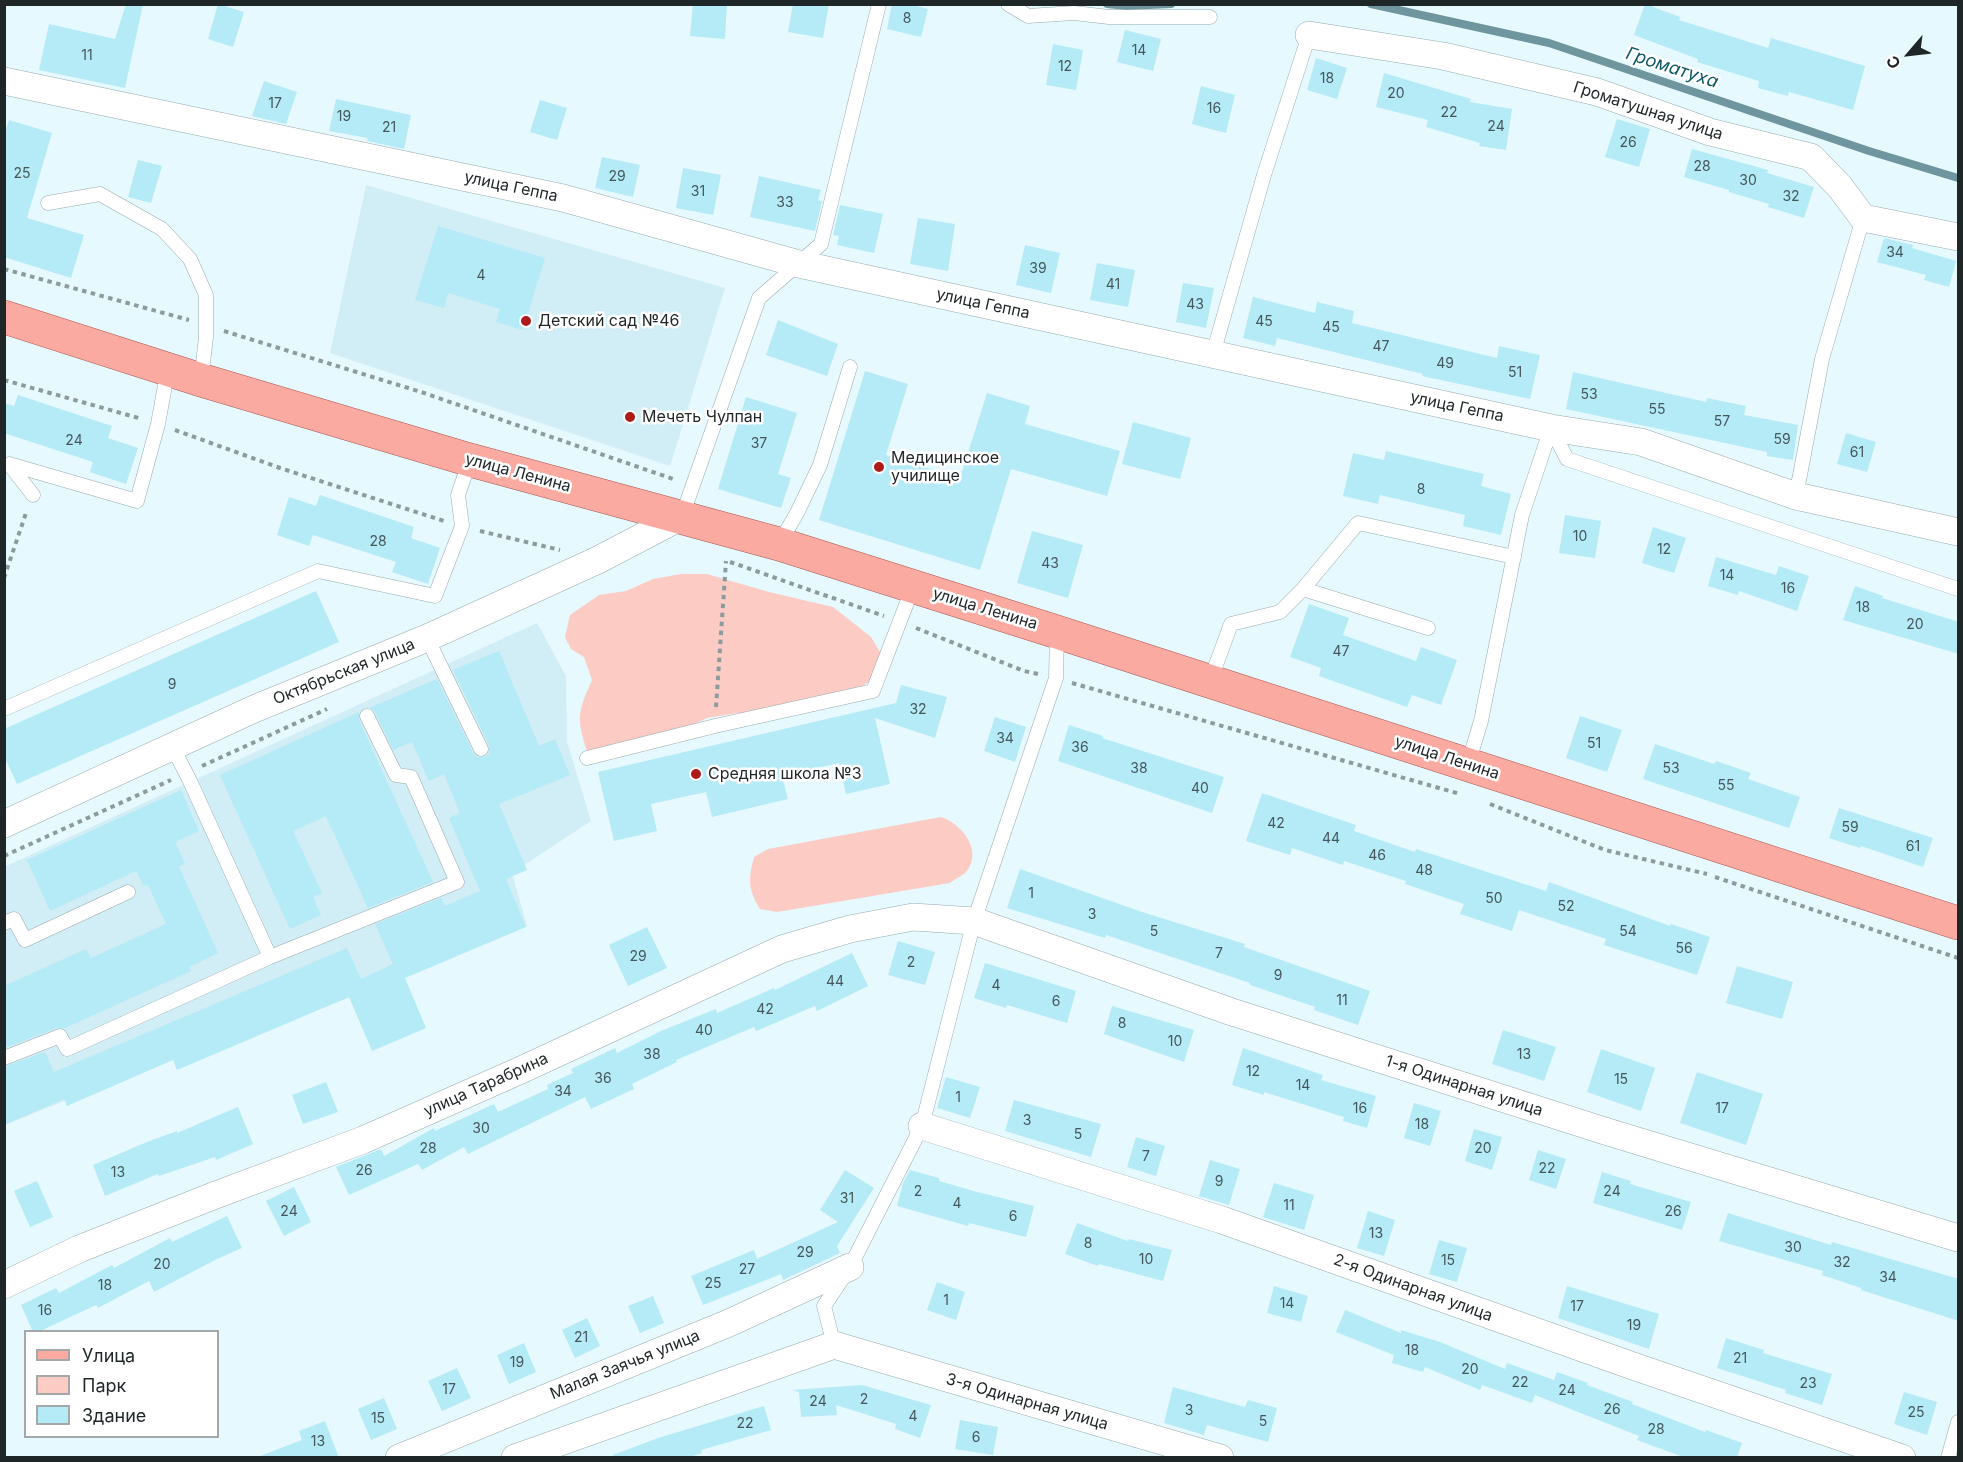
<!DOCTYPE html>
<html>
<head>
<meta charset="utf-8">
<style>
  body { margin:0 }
  #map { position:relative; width:1963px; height:1462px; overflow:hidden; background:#e6f9fe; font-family:Inter,sans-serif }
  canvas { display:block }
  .frame { position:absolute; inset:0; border:6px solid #1f2628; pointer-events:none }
  .legend { position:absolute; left:24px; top:1330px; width:195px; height:108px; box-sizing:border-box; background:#fff; border:2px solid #a5a8a9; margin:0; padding:8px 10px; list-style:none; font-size:18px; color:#1f2628 }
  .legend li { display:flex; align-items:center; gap:12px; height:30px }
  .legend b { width:30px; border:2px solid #a5a8a9 }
  .north { position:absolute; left:1879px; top:24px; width:60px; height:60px; -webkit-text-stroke:4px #fff; paint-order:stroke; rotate:242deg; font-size:16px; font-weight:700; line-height:24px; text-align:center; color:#1f2628 }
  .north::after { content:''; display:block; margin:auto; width:21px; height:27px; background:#1f2628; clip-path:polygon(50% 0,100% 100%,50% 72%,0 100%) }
</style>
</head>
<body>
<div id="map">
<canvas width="1963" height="1462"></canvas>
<div class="frame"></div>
<ul class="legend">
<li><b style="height:8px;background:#faaaa1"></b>Улица</li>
<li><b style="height:16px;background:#fbcbc4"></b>Парк</li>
<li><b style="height:16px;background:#b5eaf7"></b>Здание</li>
</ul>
<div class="north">С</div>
</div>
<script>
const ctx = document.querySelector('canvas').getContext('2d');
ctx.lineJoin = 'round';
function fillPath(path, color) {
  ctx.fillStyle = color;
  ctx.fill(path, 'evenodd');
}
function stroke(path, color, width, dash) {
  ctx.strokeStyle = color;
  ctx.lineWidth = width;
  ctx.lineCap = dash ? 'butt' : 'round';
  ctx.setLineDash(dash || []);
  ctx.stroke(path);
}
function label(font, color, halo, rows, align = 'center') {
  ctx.font = font + ' Inter,sans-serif';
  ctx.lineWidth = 5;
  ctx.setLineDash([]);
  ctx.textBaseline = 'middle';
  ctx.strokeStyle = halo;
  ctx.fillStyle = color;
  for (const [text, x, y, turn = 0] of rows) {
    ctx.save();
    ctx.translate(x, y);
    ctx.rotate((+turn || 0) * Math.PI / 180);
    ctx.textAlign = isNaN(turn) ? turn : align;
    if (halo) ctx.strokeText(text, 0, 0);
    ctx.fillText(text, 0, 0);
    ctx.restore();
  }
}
fillPath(new Path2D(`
  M366,185l359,103 -55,178 -340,-113z
  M537,623l29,53 1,66 24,79 -79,52 15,53 -351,141 -4,-10 -167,68 -1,-258z`), '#d1edf5');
fillPath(new Path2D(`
  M681,574h26l62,18 64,15 38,30 12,20v17l-41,23 -84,18 -21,-2 -30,5 -24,11 -69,21 -27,1c-11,-34 -9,-39 5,-71l-8,-23 -13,-8 -6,-12 5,-22 29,-20 27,-4 27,-12z
  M941,817c20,6 43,34 25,55 -4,4 -11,7 -16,11l-173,29 -17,-3c-12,-20 -12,-29 -6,-52l14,-8z`), '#fbcbc4');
stroke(new Path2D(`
  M1107,4l19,2 45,-2
  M1371,4l178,39 320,108 89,27`), '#6f959e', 8);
fillPath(new Path2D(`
  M126,4h17l-18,84 -86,-18 10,-46 66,15z
  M218,4l26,8 -11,35 -25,-8z
  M693,4h34l-2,35 -35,-3z
  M793,4h36l-6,34 -35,-6z
  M892,4h17l19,5 -7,28 -34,-8z
  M1645,4l35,13 -1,3 89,28 3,-10 94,28 -12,44 -64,-18 -1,4 -30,-8 1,-7 -62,-19 1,-3 -64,-24z
  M1125,30l36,9 -8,32 -36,-9z
  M1053,44l30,6 -7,40 -30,-5z
  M1316,58l31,10 -10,31 -30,-9z
  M1384,73l87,26 -1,3 42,7 -6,41 -27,-4 1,-3 -54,-16 2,-7 -52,-13z
  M264,81l33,11 -11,32 -34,-8z
  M1201,86l34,9 -9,38 -34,-9z
  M336,99l75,16 -7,34 -37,-8 1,-3 -39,-7z
  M540,100l27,8 -10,32 -27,-8z
  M1617,119l33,10 -11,38 -34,-10z
  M9,120l43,13 -25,85 57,17 -13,43 -67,-21v-121z
  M1692,149l76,21 -1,3 47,14 -10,31 -36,-11 1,-3 -40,-12v-2l-45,-13z
  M602,157l38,8 -7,32 -38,-9z
  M138,160l24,6 -11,37 -23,-6z
  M683,168l38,7 -8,40 -37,-7z
  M759,176l62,14 -3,10 4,1 -7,30 -65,-14z
  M840,205l43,9 -9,39 -37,-8 2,-9 -6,-1z
  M918,218l37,6 -7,47 -38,-7z
  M438,226l107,32 -22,72 -27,-8 4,-13 -52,-16 -4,15 -29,-8z
  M1884,238l29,7 -1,3 44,13 -7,26 -25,-7 2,-5 -49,-13z
  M1025,245l35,8 -9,40 -35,-8z
  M1097,263l38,7 -7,37 -38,-7z
  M1183,283l31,5 -8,40 -30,-6z
  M1253,297l62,16 2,-11 37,9 -2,12 145,35 2,-12 41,9 -10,44 -108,-23 1,-2 -146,-36 -2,8 -32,-8z
  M778,320l60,24 -11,32 -61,-21z
  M865,371l43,13 -22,71 74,23 27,-85 43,13 -5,18 95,27 -13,45 -96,-27 -31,101 -161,-50z
  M1573,372l133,30 1,-4 39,8 -2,9 54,10 -5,35 -26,-4v-4l-201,-43z
  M18,395l94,31 -4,12 30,10 -12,36 -36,-12 3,-10 -89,-29v-30l10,3z
  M746,397l51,16 -19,61 13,4 -10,30 -63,-19z
  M1133,422l58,16 -11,41 -58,-15z
  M1846,433l30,9 -9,30 -30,-8z
  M1386,451l98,23 -3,12 30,8 -10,41 -38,-9 2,-11 -85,-20 -2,9 -35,-8 10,-43 31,7z
  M320,495l94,32 -3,11 29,10 -12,36 -36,-12 4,-10 -83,-27 -4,11 -32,-11 12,-38 27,9z
  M1565,515l36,6 -6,37 -36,-5z
  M1653,527l33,11 -12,35 -32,-10z
  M1032,531l51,14 -15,53 -51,-15z
  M1716,557l60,18 3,-9 30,10 -12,35 -58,-20 -1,4 -30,-9z
  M1855,586l28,10 -1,2 77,24v32l-116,-34z
  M316,591l23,51 -322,142 -13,-28v-27z
  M1309,604l40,14 -6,17 73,26 5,-14 36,13 -16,45 -29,-10 -5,12 -88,-31 2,-8 -31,-11z
  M499,651l40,95 16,-7 15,36 -71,29 28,66 -21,9 20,48 -121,51 21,50 -54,23 -23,-54 -172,73 -4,-10 -106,46 -3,-7 -60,26v-58l41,-15 9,20 293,-124 14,31 32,-15 -18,-40 66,-26 4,8 35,-15 -31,-73 11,-5 -16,-39 -15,7 -17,-39 -19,8 -18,-38 -6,-4 68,-29 36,74 3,4h8l5,-3v-9l-36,-75z
  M901,685l46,12 -12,41 -60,-20 15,66 -44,10 -7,-31 -57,13 6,23 -76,18 -6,-25 -55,12 6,27 -43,10 -16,-69 298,-69z
  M359,712v8l74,162 -65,26 -42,-92 -33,15 29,62 -9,4 8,18 -31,14 -70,-154z
  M1580,716l42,14 -15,42 -41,-14z
  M995,717l31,10 -11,35 -31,-11z
  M1069,725l34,11 -1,2 122,39 -12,36 -154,-52z
  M1655,744l59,20 2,-3 35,12 -3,6 52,18 -11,31 -146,-49z
  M181,790l18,41 -24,11 10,22 -6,3 39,86 -29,14 2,4 -126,57h-8l-53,20v-62l82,-37 5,9 75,-34 -18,-39 -4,1 -8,-15 -86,40 -23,-51z
  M1262,793l94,32 -2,6 61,21 1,-3 130,42 3,-9 121,44 1,-2 39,13 -13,38 -93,-30 2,-6 -87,-29 -7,21 -52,-17 4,-10 -59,-20 1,-3 -62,-20 -1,4 -51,-17 -2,7 -44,-14z
  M1839,808l94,30 -10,29 -62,-21 -1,2 -31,-10z
  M1020,869l122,43 103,32 -1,3 126,44 -12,34 -44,-15 1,-3 -65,-22v-2l-144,-48 -1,3 -98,-30z
  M647,927l20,41 -39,18 -19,-41z
  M898,941l37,11 -10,33 -37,-10z
  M852,953l16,33 -51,25 -2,-5 -59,25 -2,-4 -78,33 1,2 -45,22 2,5 -43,20 -6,-12 -117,57 -4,-7 -42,23 -4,-6 -69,31 -13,-28 45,-18 3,7 50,-28 1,3 59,-27 4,8 50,-23 -1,-4 26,-12 -2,-4 44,-21 2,5 44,-22 55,-22 1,4 57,-25 1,2z
  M985,963l91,28 -9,32 -60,-18 -1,3 -32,-10z
  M1737,966l56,16 -11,37 -56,-16z
  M1112,1006l82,24 -10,32 -80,-28z
  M1503,1030l53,17 -12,34 -52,-17z
  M1243,1048l80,27 -2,5 55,16 -9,32 -24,-7 1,-4 -80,-25v3l-32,-10z
  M1601,1049l54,19 -14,43 -54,-19z
  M1697,1072l66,22 -17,51 -66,-22z
  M946,1077l34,10 -10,31 -33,-10z
  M326,1082l12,30 -35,12 -11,-29z
  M1014,1100l87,24 -10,33 -86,-26z
  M1414,1103l27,8 -11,35 -26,-8z
  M238,1107l15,37 -37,16 -1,-3 -56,19 -1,-2 -53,22 -12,-31 54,-23 30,-11v2z
  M1474,1129l28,8 -10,33 -27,-9z
  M1136,1137l29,9 -9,30 -29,-9z
  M1538,1150l28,9 -10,30 -27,-9z
  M1210,1160l30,9 -11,36 -30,-9z
  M845,1170l29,18 -37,58 3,7 -57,27 -2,-6 -78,31 -12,-29 63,-26 3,9 81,-37 -18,-12z
  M910,1170l29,8v3l38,11 57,14 -8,31 -57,-14 -1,3 -71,-20 6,-23z
  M1602,1172l29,9 -1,3 61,18 -9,28 -89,-27z
  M37,1181l16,36 -23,10 -16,-36z
  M1274,1183l40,12 -10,35 -41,-13z
  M294,1187l17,35 -27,14 -18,-35z
  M1368,1211l27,9 -11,36 -27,-8z
  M1728,1213l103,32 1,-3 127,37v42l-98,-31v-2l-39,-13 1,-4 -104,-30z
  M227,1216l15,32 -25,11 -63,33 -5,-11 -51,27 -2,-3 -58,27h-5l-12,-27 35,-17 3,5 53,-28 2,3 56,-30 2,4z
  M1077,1223l51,18 1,-2 43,11 -9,31 -64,-17 -1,2 -33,-12z
  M1439,1240l28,8 -10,34 -28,-8z
  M937,1282l28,10 -9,28 -29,-10z
  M1274,1286l34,10 -7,26 -34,-9z
  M1567,1286l92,28 -10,35 -91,-31z
  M653,1296l11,27 -24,10 -12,-27z
  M1345,1310l56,23v-3l39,12 65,27 2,-6 47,17 3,-8 31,11 -1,2 46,17 -1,2 73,28 1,-2 36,13 -5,15h-51l-49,-18 2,-4 -104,-41 -3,8 -50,-18 -2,5 -55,-23 -2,5 -31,-9 2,-8 -58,-23z
  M587,1318l13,28 -25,12 -13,-28z
  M1726,1338l38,12 -1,3 69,21 -10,31 -37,-12 1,-3 -69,-22z
  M524,1343l12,29 -27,12 -12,-29z
  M457,1368l14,30 -29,13 -14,-30z
  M862,1385l69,20 -11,33 -25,-9 1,-5 -60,-19 1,10 -36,2 -2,-25 -7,-2z
  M1173,1387l72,20 3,-7 29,8 -9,34 -61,-17 -3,10 -40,-12z
  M1904,1392l33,10 -10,33 -33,-11z
  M384,1398l13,31 -26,11 -13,-31z
  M764,1406l7,24 -70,20 1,3 -15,5h-73l-1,-3 45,-17z
  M960,1420l38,7 -5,28 -38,-6z
  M325,1421l14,37h-79v-2l42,-16 -3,-9z`), '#b5eaf7');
const lane = new Path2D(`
  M1008,4l20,12 46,-3 35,4h101
  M48,203l52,-9 62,35 28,30 16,36v42l-5,43
  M1213,354l51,-179 45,-140
  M33,495l-24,-31 128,37 21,-77 10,-55
  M1796,496l26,-137 41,-141
  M682,516l77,-218 62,-54 58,-240
  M779,544l18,-31 23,-48 30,-98
  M1303,589l125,39
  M427,638l54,111
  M1210,681l21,-57 49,-12 23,-23 55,-66 156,34
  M4,709l314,-138 117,25 27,-70 -4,-31 12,-35
  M587,758l128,-32 158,-35 40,-104
  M1468,764l13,-43 41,-206 29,-87 16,31 391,130
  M4,923l10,-4 11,21 103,-48
  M270,957l187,-75 -46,-105 -15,-2 -29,-59
  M4,1058l56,-22 7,13 203,-92 -80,-176 -18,-35
  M834,1345l-10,-39 26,-39 72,-141 52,-205 82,-243 1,-46
  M1948,1458l10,-36`);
const street = new Path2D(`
  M1309,35l134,21 154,36 113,40 101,25 29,30 23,31 95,19
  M4,81l559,117 236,66 752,164 90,14 155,54 162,36
  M4,824l250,-115 173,-71 171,-78 84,-44
  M922,1126l300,94 411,146 269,92
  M4,1285l75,-36 134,-53 150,-56 158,-70 261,-121 68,-20 63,-12 61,4 258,91 376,120 350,106
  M399,1458l330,-135 121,-56
  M515,1458l319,-113 386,113`);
const primary = new Path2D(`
  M4,317l197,63 269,80 309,84 278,88 901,291`);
stroke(lane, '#98aaae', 15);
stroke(street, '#98aaae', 28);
stroke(primary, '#ab574e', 34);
stroke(new Path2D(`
  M4,269l185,51
  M224,331l197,61 255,88
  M4,380l138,39
  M175,430l105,38 164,53
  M480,531l80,19
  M730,562l154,54
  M4,578l23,-68
  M916,628l108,43 14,3
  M1072,683l388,111
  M716,707l10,-146
  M202,766l125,-57
  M1490,804l115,46 102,24
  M4,856l167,-76
  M1715,877l243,81`), '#8d9b9e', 4, [4.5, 4.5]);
stroke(lane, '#fff', 14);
stroke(street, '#fff', 27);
stroke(primary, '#faaaa1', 33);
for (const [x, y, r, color] of [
  [526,321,6,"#ac1b17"],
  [630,417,6,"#ac1b17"],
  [879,467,6,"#ac1b17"],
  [696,774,6,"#ac1b17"]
]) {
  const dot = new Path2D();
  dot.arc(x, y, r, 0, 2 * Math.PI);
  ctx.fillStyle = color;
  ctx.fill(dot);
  stroke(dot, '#fff', 2);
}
label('14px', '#44575c', null, [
  ["8",907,19],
  ["14",1139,51],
  ["11",87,56],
  ["12",1065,67],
  ["18",1327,79],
  ["20",1396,94],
  ["17",275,104],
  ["16",1214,109],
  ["22",1449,113],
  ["19",344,117],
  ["24",1496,127],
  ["21",389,128],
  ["26",1628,143],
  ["28",1702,167],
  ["25",22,174],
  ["29",617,177],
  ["30",1748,181],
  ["31",698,192],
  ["32",1791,197],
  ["33",785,203],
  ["34",1895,253],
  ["39",1038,269],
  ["4",481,276],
  ["41",1113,285],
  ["43",1195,305],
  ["45",1264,322],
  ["45",1331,328],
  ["47",1381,347],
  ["49",1445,364],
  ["51",1515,373],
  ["53",1589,395],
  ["55",1657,410],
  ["57",1722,422],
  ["59",1782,440],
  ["24",74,441],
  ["37",759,444],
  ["61",1857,453],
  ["8",1421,490],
  ["10",1580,537],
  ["28",378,542],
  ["12",1664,550],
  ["43",1050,564],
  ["14",1727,576],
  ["16",1788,589],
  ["18",1863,608],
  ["20",1915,625],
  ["47",1341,652],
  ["9",172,685],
  ["32",918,710],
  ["34",1005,739],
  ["51",1594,744],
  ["36",1080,748],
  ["38",1139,769],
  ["53",1671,769],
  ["55",1726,786],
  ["40",1200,789],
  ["42",1276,824],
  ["59",1850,828],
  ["44",1331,839],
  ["61",1913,847],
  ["46",1377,856],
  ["48",1424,871],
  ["1",1031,894],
  ["50",1494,899],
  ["52",1566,907],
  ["3",1092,915],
  ["5",1154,932],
  ["54",1628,932],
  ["56",1684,949],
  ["7",1219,954],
  ["29",638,957],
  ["2",911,963],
  ["9",1278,976],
  ["44",835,982],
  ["4",996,986],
  ["11",1342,1001],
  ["6",1056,1002],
  ["42",765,1010],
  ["8",1122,1024],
  ["40",704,1031],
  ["10",1175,1042],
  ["38",652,1055],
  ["13",1524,1055],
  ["12",1253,1072],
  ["36",603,1079],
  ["15",1621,1080],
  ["14",1303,1086],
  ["34",563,1092],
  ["1",958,1098],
  ["16",1360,1109],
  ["17",1722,1109],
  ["3",1027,1121],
  ["18",1422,1125],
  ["30",481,1129],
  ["5",1078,1135],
  ["28",428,1149],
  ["20",1483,1149],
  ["7",1146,1157],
  ["22",1547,1169],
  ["26",364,1171],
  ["13",118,1173],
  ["9",1219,1182],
  ["2",918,1192],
  ["24",1612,1192],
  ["31",847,1199],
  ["4",957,1204],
  ["11",1289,1206],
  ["24",289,1212],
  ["26",1673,1212],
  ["6",1013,1217],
  ["13",1376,1234],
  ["8",1088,1244],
  ["30",1793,1248],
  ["29",805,1253],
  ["10",1146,1260],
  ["15",1448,1261],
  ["32",1842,1263],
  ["20",162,1265],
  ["27",747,1270],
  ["34",1888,1278],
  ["25",713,1284],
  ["18",105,1286],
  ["1",946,1301],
  ["14",1287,1304],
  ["17",1577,1307],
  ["16",45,1311],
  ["19",1634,1326],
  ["21",581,1338],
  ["18",1412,1351],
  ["21",1740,1359],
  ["19",517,1363],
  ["20",1470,1370],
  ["22",1520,1383],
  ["23",1808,1384],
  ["17",449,1390],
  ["24",1567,1391],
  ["2",864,1400],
  ["24",818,1402],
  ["26",1612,1410],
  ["3",1189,1411],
  ["25",1916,1413],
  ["4",913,1417],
  ["15",378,1419],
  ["5",1263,1422],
  ["22",745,1424],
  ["28",1656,1430],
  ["6",976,1438],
  ["13",318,1442]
]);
label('16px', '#1f2628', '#fff', [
  ["Громатушная улица",1648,111,18],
  ["улица Геппа",511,187,12],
  ["улица Геппа",983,304,12],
  ["улица Геппа",1457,407,12],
  ["улица Ленина",518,473,15],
  ["улица Ленина",985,609,17],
  ["Октябрьская улица",344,672,-22],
  ["улица Ленина",1447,758,18],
  ["улица Тарабрина",486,1085,-24],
  ["1-я Одинарная улица",1464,1086,18],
  ["2-я Одинарная улица",1413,1288,20],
  ["Малая Заячья улица",625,1365,-22],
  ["3-я Одинарная улица",1027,1402,16]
]);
label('16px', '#1f2628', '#fff', [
  ["Детский сад №46",538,321],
  ["Мечеть Чулпан",642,417],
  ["Медицинское",891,458],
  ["училище",891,476],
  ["Средняя школа №3",708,774]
], 'left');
label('italic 18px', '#0d5664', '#fff', [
  ["Громатуха",1672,68,18]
]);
</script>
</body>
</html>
